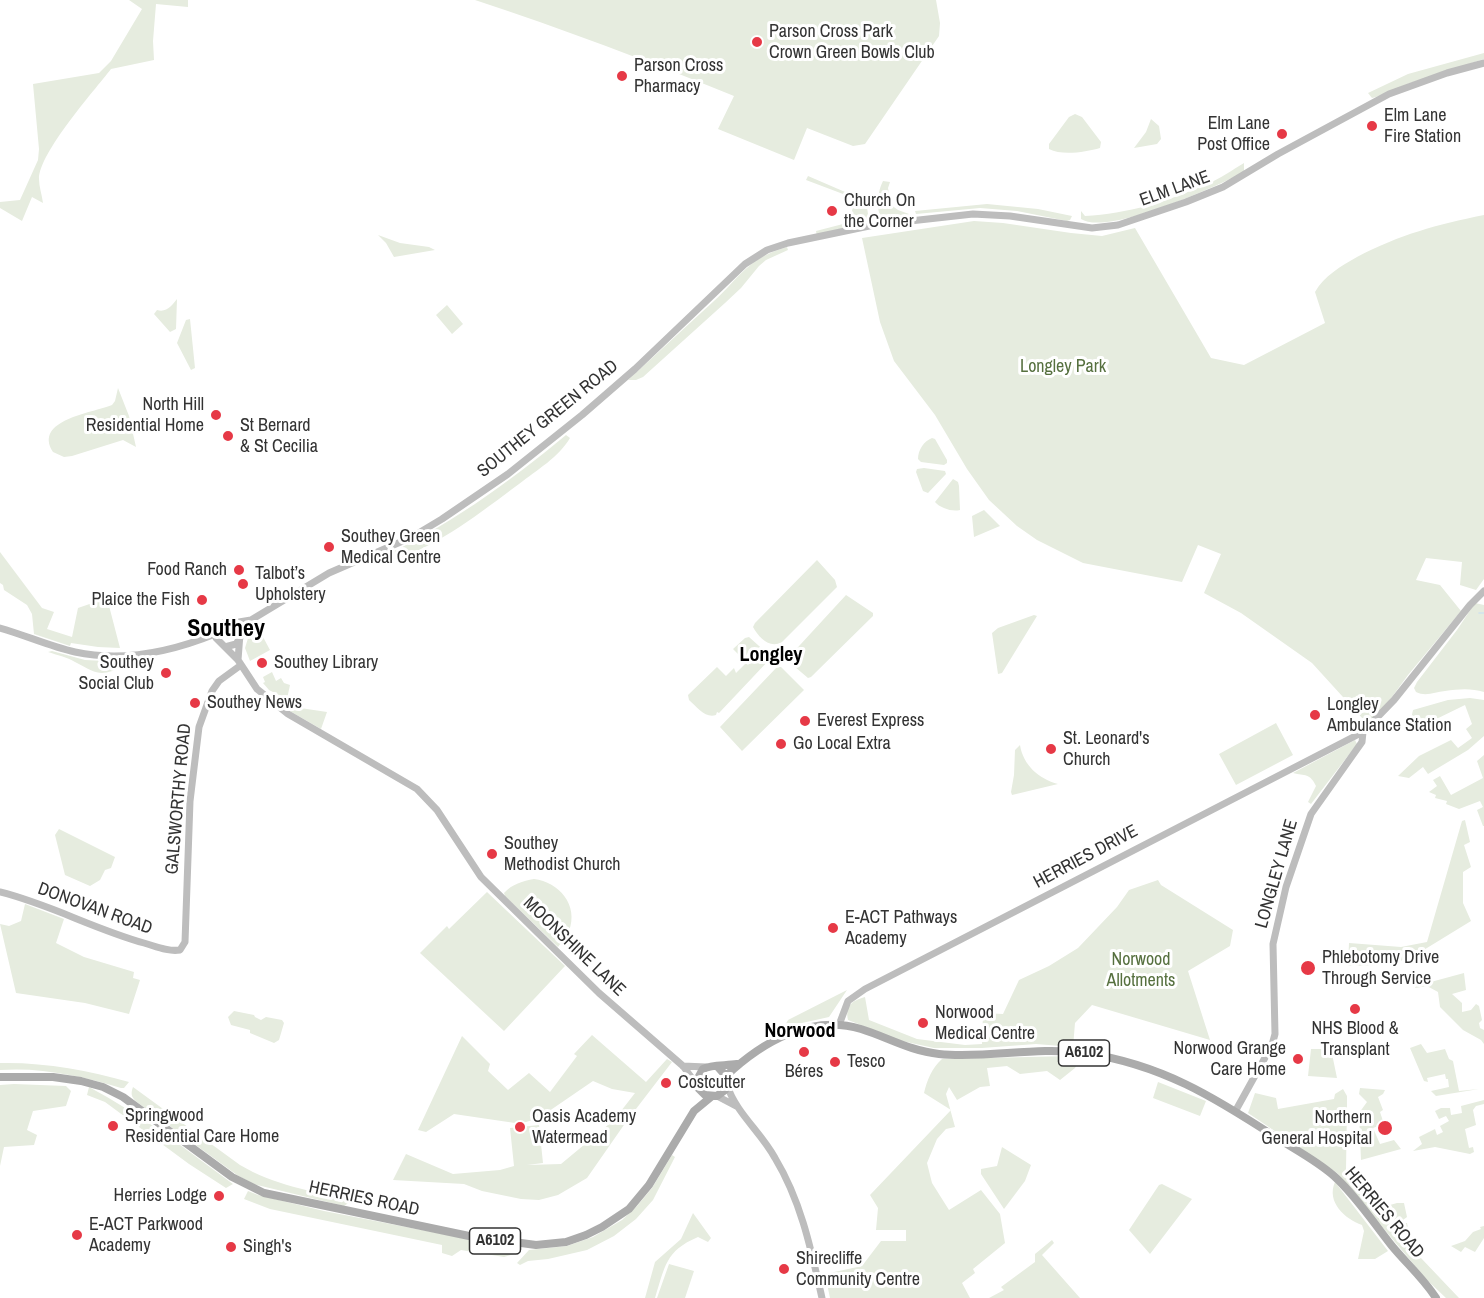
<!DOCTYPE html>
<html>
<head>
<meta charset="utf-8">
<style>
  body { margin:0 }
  canvas { display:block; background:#fff }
</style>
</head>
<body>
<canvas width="1484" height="1298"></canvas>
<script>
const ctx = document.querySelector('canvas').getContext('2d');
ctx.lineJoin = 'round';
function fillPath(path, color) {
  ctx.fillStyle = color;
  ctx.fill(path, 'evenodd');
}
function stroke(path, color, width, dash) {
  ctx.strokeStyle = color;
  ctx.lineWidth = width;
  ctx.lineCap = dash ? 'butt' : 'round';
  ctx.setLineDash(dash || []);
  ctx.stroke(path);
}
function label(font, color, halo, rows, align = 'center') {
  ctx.font = font + ' "Archivo Narrow",sans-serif';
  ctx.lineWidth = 6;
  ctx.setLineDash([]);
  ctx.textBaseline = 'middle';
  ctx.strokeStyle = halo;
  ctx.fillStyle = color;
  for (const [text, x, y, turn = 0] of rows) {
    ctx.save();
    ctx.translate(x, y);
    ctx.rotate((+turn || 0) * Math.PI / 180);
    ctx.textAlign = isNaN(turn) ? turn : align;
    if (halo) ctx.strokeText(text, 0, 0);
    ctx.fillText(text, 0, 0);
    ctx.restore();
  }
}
fillPath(new Path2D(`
  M129,0h59v7l-32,-3 -3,37 1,19 -43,9c-17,22 -72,84 -72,110 0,8 3,16 4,24l-11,-6 -10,24 -22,-13v-6l20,-2 18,-40 1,-11 -6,-65 66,-11 12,-12 31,-52z
  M475,0h461l4,23 -1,13 -74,108 -12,2 -46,-18 -13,32 -76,-31 16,-33c-86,-35 -171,-67 -259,-96z
  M1484,53v6l-74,24 -34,14 -4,1 -4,-5 40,-19z
  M1075,114l7,3 19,25 -1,6c-14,4 -38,8 -51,1v-5l20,-27z
  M1151,119l8,7 2,13 -4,5 -23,4 12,-16z
  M1244,163v8l-4,3c-27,14 -133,62 -159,45v-8l4,5c42,-2 84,-15 122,-32 13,-5 25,-14 37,-21z
  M808,176l58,25 2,13 -4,13 -47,9 -1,-5 27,-7 8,-8 2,-10 -2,-9 -45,-17z
  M883,181l7,1 -2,6 3,17 7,5 11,4 1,2 -23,4 -5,-1c-7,-11 -4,-28 1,-38z
  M987,204l51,5 34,7 -2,4 -3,1 -50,-10 -37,-3 -64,6 -1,-3z
  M1484,215v364l-8,11 -16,-5 2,-23 -36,-4 -10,22 24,5 21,26 -53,64 -33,45 -12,-1 -51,-56 -71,-50 -37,-20 17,-39 -23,-9 -16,37 -99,-19 -46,-23 -20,-14 -28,-26 -22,-31 -32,-54 -41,-54 -14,-39 -18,-84 112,-17 29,2 68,10 31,3 33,-8 76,130 33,7 81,-42 -10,-31c9,-16 26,-26 42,-35 44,-23 79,-32 127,-42z
  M378,235l22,8 29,4 6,3 -41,7 -8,-14z
  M787,247l1,3 -22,10 -7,6 -18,22 -16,15 -82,74 -7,3h-8c29,-26 57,-53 86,-79 27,-25 34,-43 73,-54z
  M177,299l-1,30 -6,3 -16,-18 3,-4c10,3 15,-5 20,-11z
  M447,305l16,19 -11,10 -16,-19z
  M190,319l5,49 -4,2 -14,-27 9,-23z
  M118,388l11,28 7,31 -13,-7 -51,16 -8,1 -11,-5c-20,-32 39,-39 59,-47l3,-4z
  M566,435l4,3c-11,19 -33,32 -51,46 -38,28 -79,61 -125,76 -6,2 -13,2 -19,2v-2c70,-31 133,-77 191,-125z
  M932,438l3,1 12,21v3l-3,2 -23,-3 -3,-3c0,-9 6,-18 14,-21z
  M924,468l21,3 1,3 -18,19 -5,-2 -7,-19 1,-3z
  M953,479l5,3 1,4 1,24c-8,2 -20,-2 -25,-8z
  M984,510l16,16 -26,11 -2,-21z
  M0,552l42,56 12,4 -7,17 25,8 6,-29 29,-10 13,50 -22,-1 -27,-4 -1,3 -36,-12 -2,-20 -5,-9 -23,-15 -1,-5 -3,-2z
  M817,560l18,20 2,7 -55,55c-12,7 -23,-4 -29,-15l2,-4z
  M846,595l27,18v3l-62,61 -3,1 -20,-17v-3z
  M1475,603l9,2v87c-13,-4 -25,-3 -39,-1 -10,1 -19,6 -29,1l-2,-4 3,-6 40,-52z
  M1034,615l3,1 -35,57 -4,1 -6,-41 6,-5z
  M249,635l4,7 10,-5 7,13 -20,11 -5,-13z
  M749,637l19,17 1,6 -50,53 -2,-1 -1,3c-10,4 -19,-8 -27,-15l-1,-5 29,-28 9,9 8,-8 2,5 10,-10 2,2 5,-7 -5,-5 -5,6 -10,-10 12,-11z
  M52,651l33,9 41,2 2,3c-28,11 -27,11 -53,-3 -8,-5 -18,-7 -27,-10z
  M777,667h4l23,23 -62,61 -22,-24z
  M272,672l4,9 5,-3 3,5 6,2 -3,14 -18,-9 -6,-7 2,-1 -2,-5z
  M1470,698l14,2v36l-16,14 -40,24 -5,-7 -14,11 -11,-2 21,-20 32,-16 7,8 14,-10 -6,-9 6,-5 -7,-19 -41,20 -5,-10 -8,4 2,-9 35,-10z
  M287,706l40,6 -6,17 -33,-19z
  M1276,723l17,32 -57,30 -17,-31z
  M1355,740l2,4 -46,60 -3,-2 8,-16c-6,-13 -11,-10 -23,-13z
  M1020,745c3,20 19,34 38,39l-46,11 -1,-3 3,-17 1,-25z
  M1484,755v71h-1l-6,-16 6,-3 -3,-6 -21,8 -13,-5 1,-3 -12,-3 1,-3 -7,-3 8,-6 -4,-6 7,-4 11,19 32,-17 -6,-17z
  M1465,820l5,22 -6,3 7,22 -8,5v31l8,18 -62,38 -30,6 -31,1 1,-23 52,4 26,-5 35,-121z
  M59,829l56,28 -4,11 -6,2 -5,10 -10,6 -25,-11 -10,-40z
  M534,879c25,3 45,26 35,52 -2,5 -7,11 -11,16l-53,-51 -1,-3c8,-9 19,-12 30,-14z
  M1158,880l3,5 72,45 -3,16 -42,25 22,69 -118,-35 -17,18 -2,24 -37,-3 -54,4h-48l-32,-7 -54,-21c-3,-15 4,-19 17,-23l4,23 48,19 48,6 17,-1 1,-31 20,1 16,-34 30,-14 29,-18 39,-41 12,-17z
  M487,892l78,74 -61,65 -84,-78 27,-27 2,3z
  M25,904l39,15 -8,24 28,14 50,15 -1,6 7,2 -11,34 -44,-11 -69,-10 -16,-69 9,2 12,-5z
  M1464,973l2,17 -14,4 10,9v9l9,-2 5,-6 3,2 3,14 -3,3 1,5 4,2v14l-3,-4 -18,-10 -23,-23 -2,-15 -11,-6 -12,2 1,-2z
  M847,990l-18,27 -45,10 4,-7z
  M234,1011l20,4 1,2 6,3 5,-3 16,3 2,3 -5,17 -5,3 -24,-10v-3l-19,-5 -3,-8z
  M592,1035l54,47 21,-23 5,3 -46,60 -39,56 -29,17 -19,5 -18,-1 -39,-8 -18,-7 -71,-4 13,-26 47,20 47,-4 14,-4 -4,-38 29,-3 4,38 -16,2 34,-1 53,-44 21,-27 -23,-4 -19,-8 -54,37 -13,4 -11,1 -61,-9 -28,18 -8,-2 44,-94 28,28 -2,7 20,19 21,-17 21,19 27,-36 -3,-2z
  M1421,1044l6,9 18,-4 4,10 4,2 6,30 20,-2 -43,7 -5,-5 18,-4 -1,-8h-2l-1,-5 -18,4 1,4 -4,-1 -14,-33z
  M1311,1049h20l6,29 -29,-2z
  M1071,1056l8,5 -4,7 -15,12 -13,-9 -27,3 -13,-8 -20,2 3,18 -10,1 -23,13 -8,-13 -3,7 9,33 -9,2 -9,10 -10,24 5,20 17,27 32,-20 19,24 5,29 -32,26 2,4 -13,10 8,15h-140l-5,-24 37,-8 19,-25h25v-11h-30l2,-22 -8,-13 81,-85 -27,-17c3,-13 8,-25 18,-34z
  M0,1063c43,-1 87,7 129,19l-5,6h-3c-39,-12 -80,-21 -121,-18z
  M1158,1082l48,19 -6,15 -47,-18z
  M14,1084l52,2 5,5 -5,15 -33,5 -6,19 10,5 -3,10 -30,2 -4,19v-81z
  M89,1087c51,27 97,62 144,97l-7,4 -37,-24 -84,-62 -18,-7z
  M133,1087l107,78c34,20 71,26 110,35l-3,4 -3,2 -91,-22 -16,-9 -99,-72c-6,-5 -8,-8 -5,-16z
  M1360,1088l25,2 -2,4 -5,3 5,13 -3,2 4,12 -11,4 7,16 14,-4 7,9 -40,11 -2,-47 8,-11 -8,-8z
  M1343,1089l4,7v10l-1,64 56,68 57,60h-13l-20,-19 -89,-106 -89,-60 7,-20 21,5 2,11 56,-10 1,-5z
  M1484,1100v4l-8,2 -3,4 3,15 -11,4 4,19 4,-1 1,5 -4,2 -35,-7 -22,4 9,-7 -3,-7 16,-8 2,6 6,-3 -3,-6 9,-5 -3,-5 -7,3 -4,-8 6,-3h9l1,7 11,-2 -1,-7z
  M1002,1147l29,18 -6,16 -21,28 -23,-35v-5l16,-3z
  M672,1155l3,2 -22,43 -17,19 -22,17 -27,14 -39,9 -20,2 -8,4 -3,-2 12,-13 38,-4 26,-9 29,-17 15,-14 15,-18z
  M1335,1182l53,69 -13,8h-17l6,-28 -2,-6c-17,-6 -36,-23 -27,-43z
  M1162,1184l30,15 -42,55 -21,-24 30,-45z
  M248,1191l10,4 66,16 185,36 4,3 1,4 -10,3 -43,-7 -9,6 -10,-3v-8l-172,-36 -26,-10z
  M1397,1203h7l3,14 -4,3 1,3h3l3,14c-14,-6 -14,-23 -27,-30z
  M693,1213l18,25 -3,4 -10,-5c-33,14 -33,30 -43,61h-10l10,-36 26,-23z
  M1484,1226v12l-9,14 -10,-5 -4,5 -10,-6 14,-5 8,-9 8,-3 -1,-2z
  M1052,1240l2,3 -12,12 38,43h-91l15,-8 -3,-3 34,-25v-8z
  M669,1264l25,7 -9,27h-28z`), '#e6ecdf');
stroke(new Path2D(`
  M1479,613h5`), '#cfe2ee', 1.5);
stroke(new Path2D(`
  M233,623l18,-3 78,-47 83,-36 30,-18 66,-45 74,-59 53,-46 110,-105 22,-14 21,-7 86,-18 99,-11 37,2 82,12 26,-3 68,-23 37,-15 55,-33 111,-60 58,-21 37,-10
  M0,628c25,7 49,18 75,24 47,10 96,0 140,-18
  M225,647l13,13 19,29 31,25 129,75 20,21 44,67 118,116 84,73 14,19
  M238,660l2,-26 -2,-7 -11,-5c-9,2 -12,8 -11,16l9,9 11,-3 4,-6
  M0,892c49,12 94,37 144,51 11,3 24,9 36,7l5,-8 5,-141 9,-74 13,-36 7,-10 22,-16
  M839,1025l9,-24 17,-12 498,-257 31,-32 76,-95 14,-14
  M683,1066l23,1
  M727,1085c9,28 34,47 48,73 26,43 36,91 47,140
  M717,1096l19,10
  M1236,1110l36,-65 3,-11 -2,-90 13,-57 25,-73 51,-72 1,-10`), '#bdbdbd', 7);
stroke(new Path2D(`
  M718,1067l8,9 -1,14 -8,6 -12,-1 -7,-7 -1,-8 6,-11c9,-5 23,-3 34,-5
  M726,1076c36,-34 84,-62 135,-47 26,8 49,22 78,25 48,5 96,-8 145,-1 77,11 130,44 193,85 19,12 40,23 57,38 22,20 39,46 58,70 14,17 32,33 44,52
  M0,1077h53l28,4 22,6 20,10 109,80 32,16 205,43 67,9 30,-3 20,-7 16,-8 27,-18 20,-24 45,-74 17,-14`), '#ababab', 8);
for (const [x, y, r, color] of [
  [757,42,6,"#e63946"],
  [622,76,6,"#e63946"],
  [1372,126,6,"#e63946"],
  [1282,134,6,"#e63946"],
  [832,211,6,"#e63946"],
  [216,415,6,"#e63946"],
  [228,436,6,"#e63946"],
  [329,547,6,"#e63946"],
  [239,570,6,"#e63946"],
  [243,584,6,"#e63946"],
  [202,600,6,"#e63946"],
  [262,663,6,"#e63946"],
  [166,673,6,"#e63946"],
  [195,703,6,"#e63946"],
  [1315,715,6,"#e63946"],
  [805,721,6,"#e63946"],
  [781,744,6,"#e63946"],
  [1051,749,6,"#e63946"],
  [492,854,6,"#e63946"],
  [833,928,6,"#e63946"],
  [1308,968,8,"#e63946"],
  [1355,1009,6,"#e63946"],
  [923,1023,6,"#e63946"],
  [804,1052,6,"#e63946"],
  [1298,1059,6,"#e63946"],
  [835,1062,6,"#e63946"],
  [666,1083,6,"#e63946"],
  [113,1126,6,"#e63946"],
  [520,1127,6,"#e63946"],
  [1385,1128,8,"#e63946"],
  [219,1196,6,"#e63946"],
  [77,1235,6,"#e63946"],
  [231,1247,6,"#e63946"],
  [784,1269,6,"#e63946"]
]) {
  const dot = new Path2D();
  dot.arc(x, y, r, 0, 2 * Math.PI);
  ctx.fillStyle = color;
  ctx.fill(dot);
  stroke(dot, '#fff', 2);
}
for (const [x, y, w] of [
  [1084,1053,51],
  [495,1241,51]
]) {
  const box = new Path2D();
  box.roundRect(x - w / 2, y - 13, w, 26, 4.5);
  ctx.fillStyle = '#fff';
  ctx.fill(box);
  stroke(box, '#333', 1.5);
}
label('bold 16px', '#333', null, [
  ["A6102",1084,1053],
  ["A6102",495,1241]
]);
label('18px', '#333', '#fff', [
  ["Parson Cross Park",769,32],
  ["Crown Green Bowls Club",769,53],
  ["Parson Cross",634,66],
  ["Pharmacy",634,87],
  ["Elm Lane",1384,116],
  ["Fire Station",1384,137],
  ["Elm Lane",1270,124,"right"],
  ["Post Office",1270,145,"right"],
  ["Church On",844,201],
  ["the Corner",844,222],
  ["North Hill",204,405,"right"],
  ["Residential Home",204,426,"right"],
  ["St Bernard",240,426],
  ["& St Cecilia",240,447],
  ["Southey Green",341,537],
  ["Medical Centre",341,558],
  ["Food Ranch",227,570,"right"],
  ["Talbot’s",255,574],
  ["Upholstery",255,595],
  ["Plaice the Fish",190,600,"right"],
  ["Southey",154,663,"right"],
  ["Social Club",154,684,"right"],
  ["Southey Library",274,663],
  ["Southey News",207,703],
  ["Longley",1327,705],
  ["Ambulance Station",1327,726],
  ["Everest Express",817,721],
  ["St. Leonard's",1063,739],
  ["Church",1063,760],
  ["Go Local Extra",793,744],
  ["Southey",504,844],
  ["Methodist Church",504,865],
  ["E-ACT Pathways",845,918],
  ["Academy",845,939],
  ["Phlebotomy Drive",1322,958],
  ["Through Service",1322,979],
  ["Norwood",935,1013],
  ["Medical Centre",935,1034],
  ["NHS Blood &",1355,1029,"center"],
  ["Transplant",1355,1050,"center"],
  ["Norwood Grange",1286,1049,"right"],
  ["Care Home",1286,1070,"right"],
  ["Tesco",847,1062],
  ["Béres",804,1072,"center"],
  ["Costcutter",678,1083],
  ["Springwood",125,1116],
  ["Residential Care Home",125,1137],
  ["Oasis Academy",532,1117],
  ["Watermead",532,1138],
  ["Northern",1372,1118,"right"],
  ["General Hospital",1372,1139,"right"],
  ["Herries Lodge",207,1196,"right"],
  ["E-ACT Parkwood",89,1225],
  ["Academy",89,1246],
  ["Singh's",243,1247],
  ["Shirecliffe",796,1259],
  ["Community Centre",796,1280]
], 'left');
label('18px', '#333', '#fff', [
  ["ELM LANE",1175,189,-20],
  ["SOUTHEY GREEN ROAD",548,419,-39],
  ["GALSWORTHY ROAD",179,799,-85],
  ["HERRIES DRIVE",1086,857,-28],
  ["LONGLEY LANE",1277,874,-74],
  ["DONOVAN ROAD",95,909,20],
  ["MOONSHINE LANE",574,947,44],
  ["HERRIES ROAD",364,1199,12],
  ["HERRIES ROAD",1384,1213,50]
]);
label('18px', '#56703f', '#fff', [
  ["Longley Park",1063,367],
  ["Norwood",1141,960],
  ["Allotments",1141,981]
]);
label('bold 20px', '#000', '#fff', [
  ["Longley",771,656],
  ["Norwood",800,1032]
]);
label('bold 24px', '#000', '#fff', [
  ["Southey",226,630]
]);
</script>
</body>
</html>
